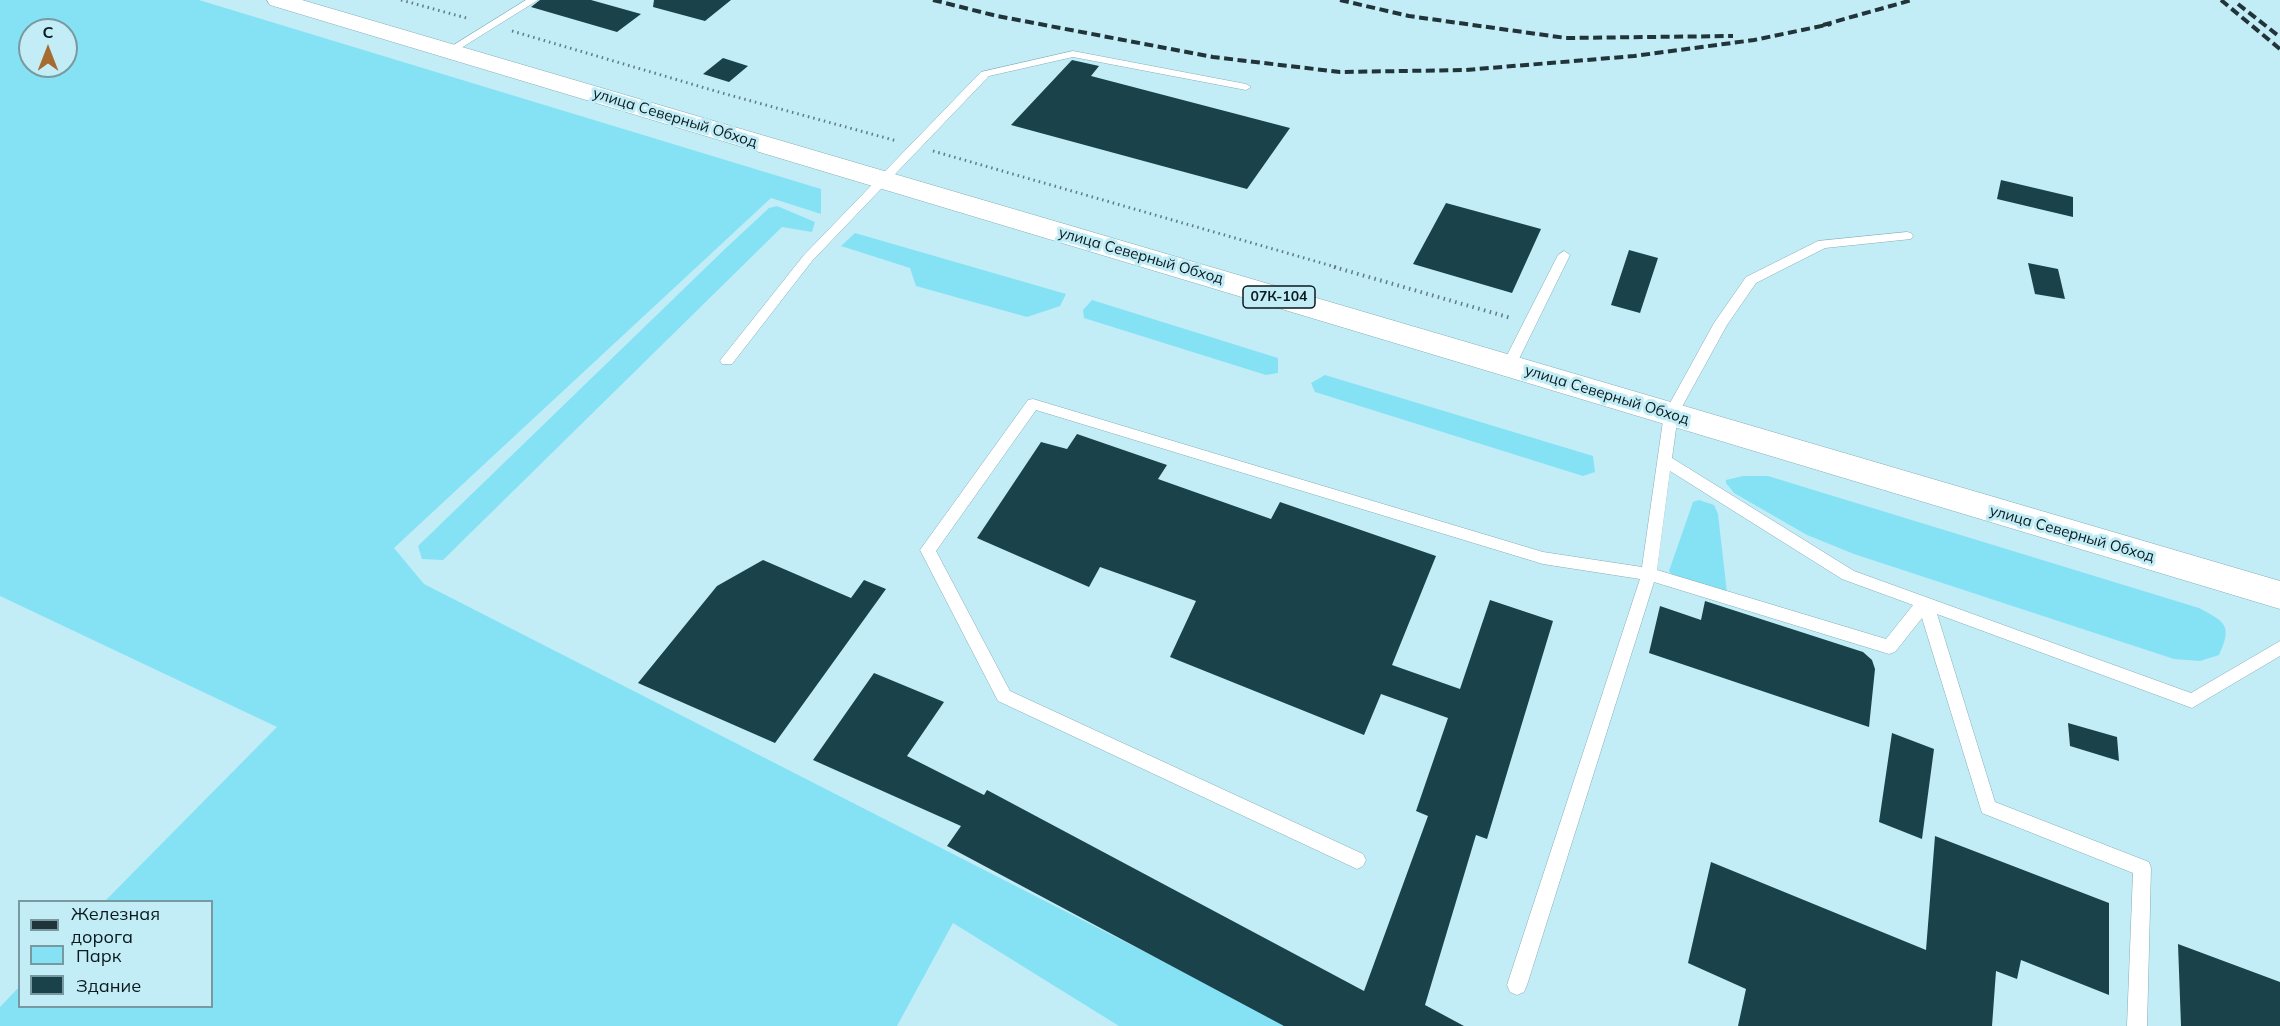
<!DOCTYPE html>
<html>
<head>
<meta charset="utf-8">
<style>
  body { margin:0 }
  #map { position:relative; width:2280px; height:1026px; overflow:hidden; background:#c2edf6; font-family:Mulish,sans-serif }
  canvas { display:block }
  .legend { position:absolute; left:18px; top:900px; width:195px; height:108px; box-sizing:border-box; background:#c2edf6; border:2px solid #7899a0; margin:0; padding:8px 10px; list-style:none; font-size:18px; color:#0a1a1e }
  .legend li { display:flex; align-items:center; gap:12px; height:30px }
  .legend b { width:30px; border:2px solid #7899a0 }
  .north { position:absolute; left:18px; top:18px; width:60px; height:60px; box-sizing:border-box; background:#c2edf6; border:2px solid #7899a0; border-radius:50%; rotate:0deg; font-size:16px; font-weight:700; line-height:24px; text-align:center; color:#0a1a1e }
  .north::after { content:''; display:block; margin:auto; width:21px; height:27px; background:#a86b2f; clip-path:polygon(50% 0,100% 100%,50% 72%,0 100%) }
</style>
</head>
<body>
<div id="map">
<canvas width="2280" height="1026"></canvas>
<ul class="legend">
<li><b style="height:8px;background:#213439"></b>Железная дорога</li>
<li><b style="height:16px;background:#85e2f5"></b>Парк</li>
<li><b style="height:16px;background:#1a424a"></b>Здание</li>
</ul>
<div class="north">С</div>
</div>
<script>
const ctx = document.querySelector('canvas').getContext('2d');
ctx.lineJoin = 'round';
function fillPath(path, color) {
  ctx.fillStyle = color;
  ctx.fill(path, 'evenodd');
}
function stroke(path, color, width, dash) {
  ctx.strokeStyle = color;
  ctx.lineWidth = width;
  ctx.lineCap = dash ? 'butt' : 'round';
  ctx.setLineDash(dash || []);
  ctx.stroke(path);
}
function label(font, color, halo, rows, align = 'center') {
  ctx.font = font + ' Mulish,sans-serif';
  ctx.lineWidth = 6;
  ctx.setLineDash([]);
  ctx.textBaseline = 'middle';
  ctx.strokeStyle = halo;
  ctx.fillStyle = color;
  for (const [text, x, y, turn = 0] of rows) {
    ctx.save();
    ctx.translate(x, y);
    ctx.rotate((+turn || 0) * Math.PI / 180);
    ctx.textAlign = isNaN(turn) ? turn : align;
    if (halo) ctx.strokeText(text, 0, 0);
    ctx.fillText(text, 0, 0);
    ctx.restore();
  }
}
fillPath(new Path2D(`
  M0,0h199l622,189v25l-50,-16 -377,350 30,36 866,442h-171l-166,-103 -56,103h-897v-19l19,-20 1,19h192v-104l-107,-1 172,-174 -277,-131zM30,30h36v36h-36z
  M777,206l38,16 -3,10 -30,-5 -339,333 -21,-1 -4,-13 308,-298 43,-40z
  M855,233l211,61 -6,12 -33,11 -111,-31 -6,-18 -69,-22z
  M1092,300l186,58v15l-12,2 -182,-57 -1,-8z
  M1325,375l268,81 2,16 -12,4 -268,-84 -4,-9z
  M1743,476h25l431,132c26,14 34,17 20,47l-19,6 -26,-2 -320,-105 -47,-19 -73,-42 -8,-10v-3z
  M1699,500l15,5 4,9 9,79 -53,-16 -5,-6 24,-69z`), '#85e2f5');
fillPath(new Path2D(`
  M540,0h51l50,14 -24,18 -86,-25z
  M654,0h77l-26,21 -52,-14z
  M723,58l25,8 -19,16 -26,-8z
  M1072,60l27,6 -8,10 199,52 -43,61 -236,-64z
  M2001,180l72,17v20l-76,-18z
  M1446,203l95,26 -29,64 -99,-29z
  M1629,250l29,8 -18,55 -29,-8z
  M2028,263l30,6 7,30 -30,-5z
  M1077,434l90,31 -9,14 113,40 9,-17 156,54 -44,109 68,24 30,-89 63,21 -66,218 -11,-4 -51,170 39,21h-180l-337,-180 14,-20 -148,-66 61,-87 70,29 -37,54 77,39 3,-5 377,201 64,-175 -12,-5 32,-93 -67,-24 -17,41 -194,-78 26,-56 -96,-34 -11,20 -112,-49 64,-96 26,7z
  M763,560l88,38 13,-18 22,9 -111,154 -137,-60 79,-97z
  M1705,601l158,51 9,8 3,9 -6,58 -220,-74 11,-47 41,14z
  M2068,723l49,14 2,24 -49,-15z
  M1892,733l42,16 -12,90 -43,-17z
  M1935,836l174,67v92l-88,-35 -4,19 -21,-8 -4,55h-254l8,-37 -58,-26 23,-101 215,88z
  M2178,944l102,38v44h-99z`), '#1a424a');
const lane = new Path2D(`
  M526,0h12l-85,53 -9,-2z
  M1073,51l173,33 5,3 -5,3 -173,-33 -84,19 -177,185 -80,103h-10l-2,-3 2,-3 82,-103 177,-183z
  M1907,232l4,1 2,3 -2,3 -86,9 -69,35 -29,42 -49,89 -6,44 182,113 337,122 89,-52v15l-88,52 -255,-94 58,188 154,60 2,6 -4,158h-20l6,-153 -151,-60 -60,-195 -27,34 -6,2 -235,-72 -127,403 -3,7 -7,3 -7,-3 -3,-7 133,-406 -97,-15 -507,-154 -100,141 74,140 353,163 3,6 -3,6 -6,3 -359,-168 -78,-151 108,-150 5,-1 510,153 99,15 22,-153 50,-91 32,-46 72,-36zM1670,471l172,108 71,26 -27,34 -229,-69z
  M1564,251l6,4 -54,110 -7,5 -5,-2 -2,-3 56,-110z`);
const highway = new Path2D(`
  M267,0h35l1978,581v28l-2010,-604z`);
stroke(lane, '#84aeb7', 1);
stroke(highway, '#84aeb7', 1);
stroke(new Path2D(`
  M401,0l69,19
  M512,31l210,62 175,48
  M933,151l406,117`), '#607d83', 3, [1.5, 4]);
stroke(new Path2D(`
  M1334,267l177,51`), '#607d83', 4, [1.5, 4.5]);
fillPath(lane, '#fff');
fillPath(highway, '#fff');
stroke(new Path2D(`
  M933,0l64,16 216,41 127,15 126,-2 168,-14 120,-16 77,-16
  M1340,0l69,16 157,22 167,-2
  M2221,0l59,49
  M2238,4l42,33
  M1823,25l89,-25`), '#213439', 4, [9, 4.5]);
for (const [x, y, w] of [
  [1279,297,72]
]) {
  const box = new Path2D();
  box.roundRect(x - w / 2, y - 11, w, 22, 4.5);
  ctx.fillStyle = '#c2edf6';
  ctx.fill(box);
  stroke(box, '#0a1a1e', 1.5);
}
label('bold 14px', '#0a1a1e', null, [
  ["07К-104",1279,297]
]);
label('15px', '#0a1a1e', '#c2edf6', [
  ["улица Северный Обход",675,118,17],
  ["улица Северный Обход",1141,256,16],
  ["улица Северный Обход",1607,395,17],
  ["улица Северный Обход",2072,534,16]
]);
</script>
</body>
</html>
